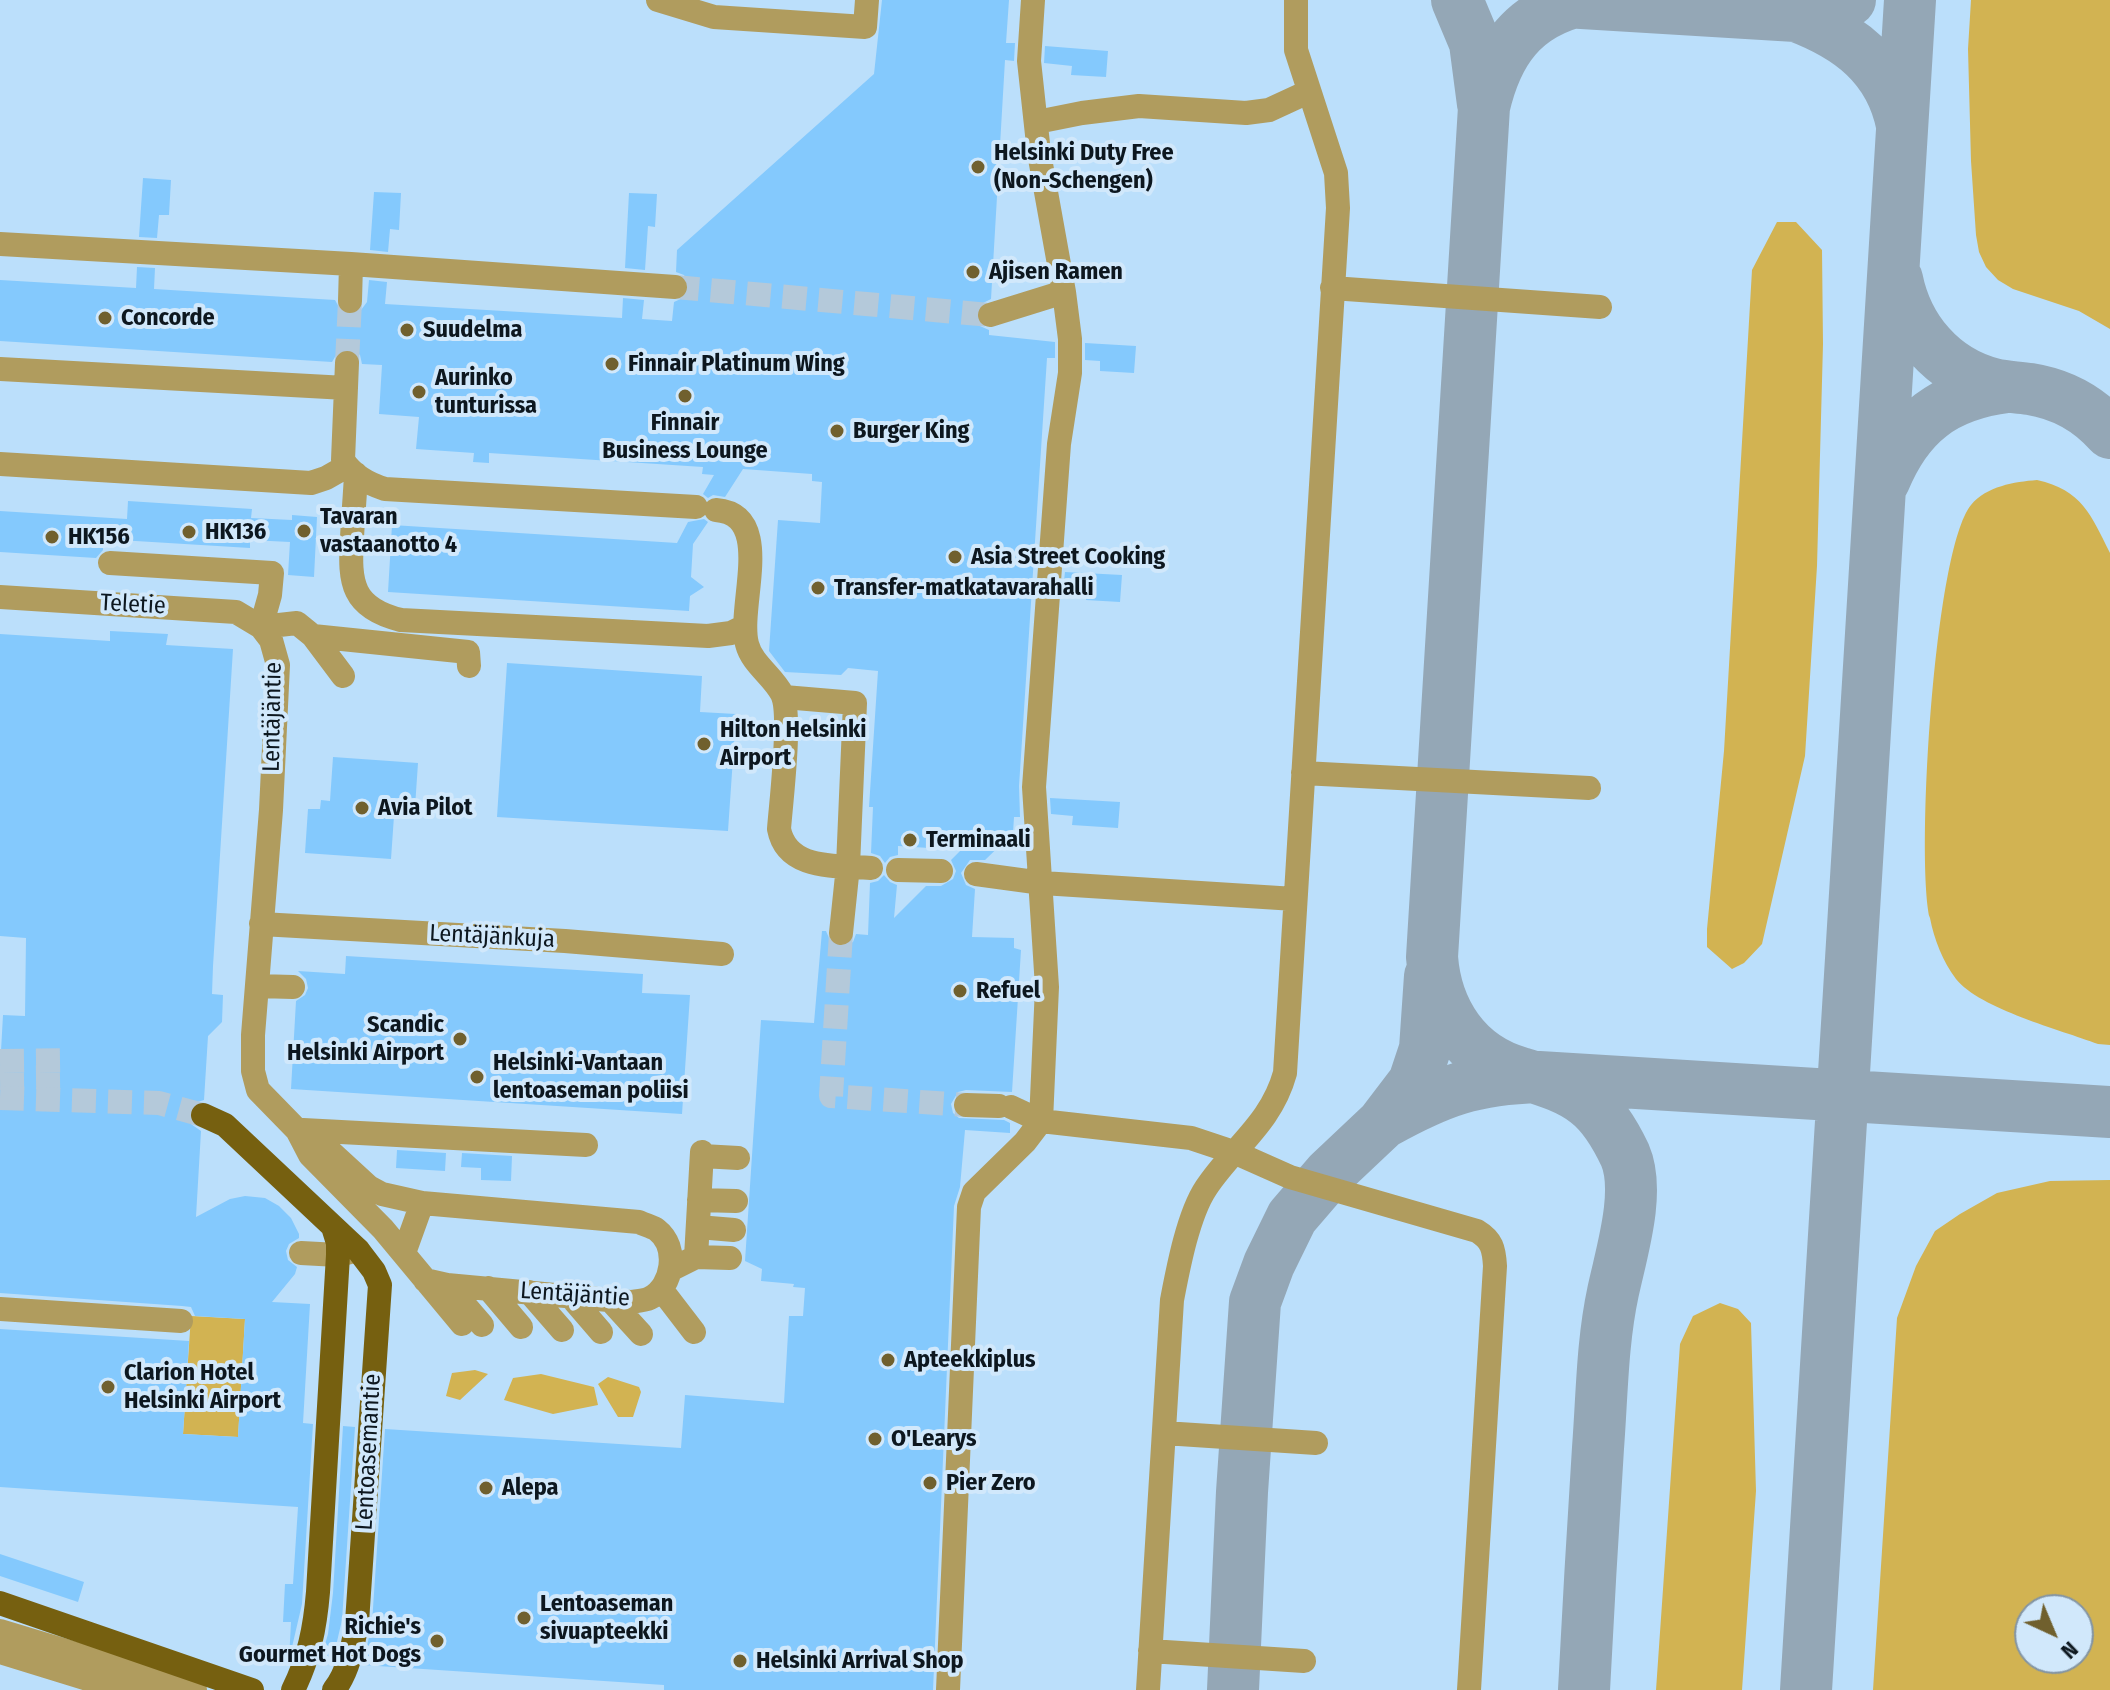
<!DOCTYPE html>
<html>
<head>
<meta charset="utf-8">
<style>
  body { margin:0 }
  #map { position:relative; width:2110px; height:1690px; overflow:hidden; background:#d1e8fb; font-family:"Fira Sans Condensed",sans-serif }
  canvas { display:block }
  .north { position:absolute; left:2014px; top:1594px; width:80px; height:80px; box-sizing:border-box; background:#d1e8fb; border:2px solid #8394a3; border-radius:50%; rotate:136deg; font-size:22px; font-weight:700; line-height:32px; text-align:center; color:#0d171f }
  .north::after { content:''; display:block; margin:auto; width:28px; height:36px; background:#70602e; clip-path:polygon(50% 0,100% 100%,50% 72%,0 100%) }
</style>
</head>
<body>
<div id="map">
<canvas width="2110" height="1690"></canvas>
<div class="north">N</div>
</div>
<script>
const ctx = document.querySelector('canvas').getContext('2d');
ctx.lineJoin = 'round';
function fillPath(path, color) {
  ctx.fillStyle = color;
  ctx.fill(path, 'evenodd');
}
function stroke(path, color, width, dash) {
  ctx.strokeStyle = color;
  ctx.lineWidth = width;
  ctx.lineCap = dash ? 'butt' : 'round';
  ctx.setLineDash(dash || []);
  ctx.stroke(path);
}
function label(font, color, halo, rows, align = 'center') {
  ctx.font = font + ' "Fira Sans Condensed",sans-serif';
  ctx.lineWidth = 8;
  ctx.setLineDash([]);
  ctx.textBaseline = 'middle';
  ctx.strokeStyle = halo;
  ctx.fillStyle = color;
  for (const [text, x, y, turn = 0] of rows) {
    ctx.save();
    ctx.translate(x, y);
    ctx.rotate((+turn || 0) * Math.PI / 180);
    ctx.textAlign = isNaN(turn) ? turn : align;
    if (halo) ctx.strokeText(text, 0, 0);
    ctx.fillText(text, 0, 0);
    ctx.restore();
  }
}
fillPath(new Path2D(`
  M0,0h2110v1690h-2110zM2030,1610h48v48h-48z`), '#bbdffb');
fillPath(new Path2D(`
  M1971,0h139v329l-31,-18 -66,-22 -15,-9 -12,-13 -7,-15 -3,-17 -5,-74 -3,-112z
  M1777,222h19l26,28 1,94 -6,222 -12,190 -43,188 -18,19 -12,6 -25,-22v-18l17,-178 28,-481z
  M2037,480c45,10 54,35 73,73v492l-12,-1c-37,-14 -118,-35 -142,-65 -13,-17 -22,-40 -26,-61 -14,-61 4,-368 41,-413 16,-19 43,-23 66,-25z
  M2110,1180v510h-237l24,-372 19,-52 19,-35 25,-17 37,-21 53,-12zM2030,1610h48v48h-48z
  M1720,1303l18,6 13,14 5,168 -14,199h-86l24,-346 13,-28z
  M191,1316l54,3 -7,118 -55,-3z
  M475,1370l13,4 -28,26 -14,-4 6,-23z
  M541,1374l53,13 4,18 -45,9 -49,-14 9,-22z
  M608,1377l31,10 2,5 -8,25h-15l-20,-33z`), '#d2b352');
stroke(new Path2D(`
  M1457,0l18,43 8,61
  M1582,0c-59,14 -85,51 -98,107l-52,850c4,54 34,101 89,116 22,7 47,14 66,29 17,13 29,34 38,53 16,37 -4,99 -12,137 -11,51 -11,104 -15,156 -5,81 -10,161 -14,242
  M1549,1l247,15 20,-2 34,-14
  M1796,16c53,20 94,50 106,109
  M1897,279c10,50 45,92 96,105 12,3 24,3 37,5 31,5 59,20 80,44
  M1884,481c24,-58 60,-86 123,-94
  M1385,1122c56,-31 89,-43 154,-45l571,35
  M1233,1690l9,-198 13,-190 14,-38 23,-47 37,-43 53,-50 32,-42 11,-33 5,-73
  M1806,1690l104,-1690`), '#94a7b6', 52);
fillPath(new Path2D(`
  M882,0h127l-3,43h9l-1,18 -9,-1 -14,239 -12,6 -3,14 4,7 9,4v5l66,7v16h-8l-28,428 1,31h-6l-1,16 -28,27h-15l-9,13 5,12 9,4 -3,48 42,1v10l7,2 -9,142 -46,-2 -8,2 -7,12 2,9 6,5 45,2 6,3v10l-45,-3 -5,57 -6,19 -21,484h-269v-5l-301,-20 9,-42 13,-194 296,19 4,-53 99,8 5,-87h14l2,-28 -12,-1 1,-3 -33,-3 1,-12 -17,-8 16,-241 53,3 8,-92h4l6,14 8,3 13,-6 3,-8 12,1 2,-52 8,-2 6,-6 6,7 7,3 -3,33 32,-32h15l12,-7 3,-8 -5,-11 10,-10 -63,-4v9l-8,2 -5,6 -5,-7 -9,-3 2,-46h-4l9,-136 -30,-3 -7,7 -56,-3 -16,-21 9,-131 42,3 2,-41 -10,-1v-7l-69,-5 -18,28 -12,-2 -5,3 -5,-4 11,-19 -12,-1 1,-7 -214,-14v10l-16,-1 1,-9 -58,-4 3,-32 -40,-3 3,-49 -20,-1 -2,-9 -6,-5 -7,-2 -8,2 -7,12 -332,-21v-61l136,8 1,-21 18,1 -1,21 181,11 7,13 8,3 8,-2 9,-12 2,-22 18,2 -2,22 237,14 1,-20 21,2 -2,19 30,2 2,-19 13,-6 3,-9 -6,-12 -8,-3 1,-22 197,-176z
  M1045,46l63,5 -2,26 -35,-2 1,-9 -28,-3z
  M143,178l28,2 -2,35h-10l-2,23 -18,-1z
  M374,192l27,1 -2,37 -9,-1 -2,23 -18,-2z
  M629,193l28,1 -2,33 -7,-1 -3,44 -20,-2z
  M1085,343l51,3 -2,27 -34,-2v-10l-15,-1z
  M128,501l124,8 -1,9 41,2v-5l25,2 -3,60 -26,-2 2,-33 -40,-2v8l-147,-9v11l-7,8 -96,-6v-41l127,8z
  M704,519l4,3 -15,22 -2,33 13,10 -14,9 -1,15 -301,-19 4,-67 285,18 11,-21z
  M1065,572l57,3 -2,27 -34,-2v-10l-23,-1z
  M110,631l58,3 -2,11 67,4 -20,317 -1,28 11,1 -1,27 -14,14 -4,64 -10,3 -6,13 3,8 10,7 -5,86 34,-18 15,-3 20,2 14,8 12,12 8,16v4l-10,6 -3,7 2,9 9,7 -2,7 -23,28 38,2 -7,119 10,1 -11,180 -13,56 2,-38h-8l2,-38h8l5,-77 -298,-20v-158l189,12 -6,93 55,3 7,-118 -50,-3 -4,-9 -9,-1 -182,-13v-224l3,-54 22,1 1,-78 -26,-2v-302l110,7z
  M507,663l195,13 -2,36 36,2 -8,117 -231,-14z
  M333,757l85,6 -3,44 -10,-1 -1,10h-10l-3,43 -86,-6 3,-44h12l1,-9 9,1z
  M1050,798l70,4 -2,26 -46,-3 1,-9 -22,-2z
  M346,956l297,18 -1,19 48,2 -8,119 -391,-25 5,-88 9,-6 3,-7 -2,-9 -8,-8 47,3z
  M397,1150l49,3 -1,18 -49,-3z
  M462,1153l50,3 -1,25 -30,-1v-12l-20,-1z
  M343,1426l12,1 -13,193 -10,43 -12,-1 8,-28 5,-41z
  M0,1554l84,28 -6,20 -78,-26z`), '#84c9fd');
stroke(new Path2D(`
  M675,287l315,28
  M347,363l3,-62
  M841,933l-10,163 135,9
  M0,1061l70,-1
  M0,1078l69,-1`), '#b4c9da', 24, [24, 12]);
stroke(new Path2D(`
  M0,1098l159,5 44,12`), '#b4c9da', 24, [24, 12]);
stroke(new Path2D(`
  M658,0l56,17 151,10 2,-27
  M1033,0l-4,61 10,92 25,139
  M1037,122l45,-9 57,-7 107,7 23,-3 39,-18
  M0,244l351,20 324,23
  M1332,288l268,19
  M350,301l1,-37
  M347,363l-4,97c10,16 26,24 42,29l311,18
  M0,369l346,19
  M0,464l311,19 15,-5 21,-12
  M356,474c-1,22 -3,43 -4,64 -3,45 0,70 49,82l307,16 23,-3 14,-7
  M716,510c60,5 21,95 31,134 5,20 26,32 35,50 10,20 -1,108 -3,135 8,42 58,36 92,39
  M110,563l162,10 -2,22 -9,32
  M0,597l236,15 25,15 10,13 7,25 -7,145 -18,225v36l5,19 39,40 23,12 49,45 13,7 40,9 217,19c6,3 14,5 18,8 22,17 16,57 -7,68 -6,3 -14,3 -20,4l-183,-17 -22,-5
  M261,627l36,-4 16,13 30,40
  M313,636l155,16 1,14
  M784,697l71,6 -7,163 -7,67
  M1303,773l286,15
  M898,870l43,1
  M976,874l66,9 253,16
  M261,924l304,17 157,13
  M257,986l36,1
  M966,1105l33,1
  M1011,1107l30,14 150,17 45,15 54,24 187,54c15,9 17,18 18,35l-26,424
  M297,1130l13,25 73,74 79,95
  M303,1130l283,15
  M702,1156l36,2
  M699,1200l37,1
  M698,1227l36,3
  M301,1253l37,2 20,-5
  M404,1253l18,-50
  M696,1257l34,1
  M670,1270l26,-13 6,-105
  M488,1288l33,39
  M661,1289l33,43
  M529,1292l33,38
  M457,1296l25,29
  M570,1296l31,36
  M610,1300l31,34
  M0,1309l181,12
  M1164,1433l152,10
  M0,1631l195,59
  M1150,1651l154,10
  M0,1652l104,32 55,5
  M948,1690l21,-483 5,-15 51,-50 16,-21 6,-134 -13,-200 25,-343 11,-71v-34l-6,-47 -74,23
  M1148,1690l24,-390c6,-31 16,-85 34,-112 27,-41 65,-64 79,-115l53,-865 -2,-35 -40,-123v-50`), '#b09c5e', 24);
stroke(new Path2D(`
  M203,1115l22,10 133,125 16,21 6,14 -23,337c-4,23 -8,49 -23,68
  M0,1603l252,87
  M293,1690c16,-32 22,-62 25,-98l20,-337v-12l-5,-16`), '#766010', 24);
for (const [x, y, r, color] of [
  [978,167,8,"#70602e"],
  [973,272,8,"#70602e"],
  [105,318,8,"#70602e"],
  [407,330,8,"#70602e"],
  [612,364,8,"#70602e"],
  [419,392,8,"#70602e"],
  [685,396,8,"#70602e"],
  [837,431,8,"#70602e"],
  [304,531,8,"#70602e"],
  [189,532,8,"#70602e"],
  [52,537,8,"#70602e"],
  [955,557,8,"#70602e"],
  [818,588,8,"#70602e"],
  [704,744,8,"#70602e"],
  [362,808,8,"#70602e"],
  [910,840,8,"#70602e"],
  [960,991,8,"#70602e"],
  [460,1039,8,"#70602e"],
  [477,1077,8,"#70602e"],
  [888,1360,8,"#70602e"],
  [108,1387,8,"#70602e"],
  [875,1439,8,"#70602e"],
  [930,1483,8,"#70602e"],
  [486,1488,8,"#70602e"],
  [524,1618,8,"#70602e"],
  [437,1641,8,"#70602e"],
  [740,1661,8,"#70602e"]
]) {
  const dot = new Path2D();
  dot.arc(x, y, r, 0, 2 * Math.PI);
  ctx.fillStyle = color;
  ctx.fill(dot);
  stroke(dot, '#d1e8fb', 3);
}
label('bold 24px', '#0d171f', '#d1e8fb', [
  ["Helsinki Duty Free",994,153],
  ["(Non-Schengen)",994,181],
  ["Ajisen Ramen",989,272],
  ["Concorde",121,318],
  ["Suudelma",423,330],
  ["Finnair Platinum Wing",628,364],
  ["Aurinko",435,378],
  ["tunturissa",435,406],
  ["Finnair",685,423,"center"],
  ["Business Lounge",685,451,"center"],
  ["Burger King",853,431],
  ["Tavaran",320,517],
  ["vastaanotto 4",320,545],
  ["HK136",205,532],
  ["HK156",68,537],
  ["Asia Street Cooking",971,557],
  ["Transfer-matkatavarahalli",834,588],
  ["Hilton Helsinki",720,730],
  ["Airport",720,758],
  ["Avia Pilot",378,808],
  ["Terminaali",926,840],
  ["Refuel",976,991],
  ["Scandic",444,1025,"right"],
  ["Helsinki Airport",444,1053,"right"],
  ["Helsinki-Vantaan",493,1063],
  ["lentoaseman poliisi",493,1091],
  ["Apteekkiplus",904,1360],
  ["Clarion Hotel",124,1373],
  ["Helsinki Airport",124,1401],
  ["O'Learys",891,1439],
  ["Pier Zero",946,1483],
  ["Alepa",502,1488],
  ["Lentoaseman",540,1604],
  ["sivuapteekki",540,1632],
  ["Richie's",421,1627,"right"],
  ["Gourmet Hot Dogs",421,1655,"right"],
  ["Helsinki Arrival Shop",756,1661]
], 'left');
label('24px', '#0d171f', '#d1e8fb', [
  ["Teletie",133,605,3],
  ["Lentäjäntie",273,717,-89],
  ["Lentäjänkuja",492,937,3],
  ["Lentäjäntie",575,1295,4],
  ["Lentoasemantie",369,1452,-87]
]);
</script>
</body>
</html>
